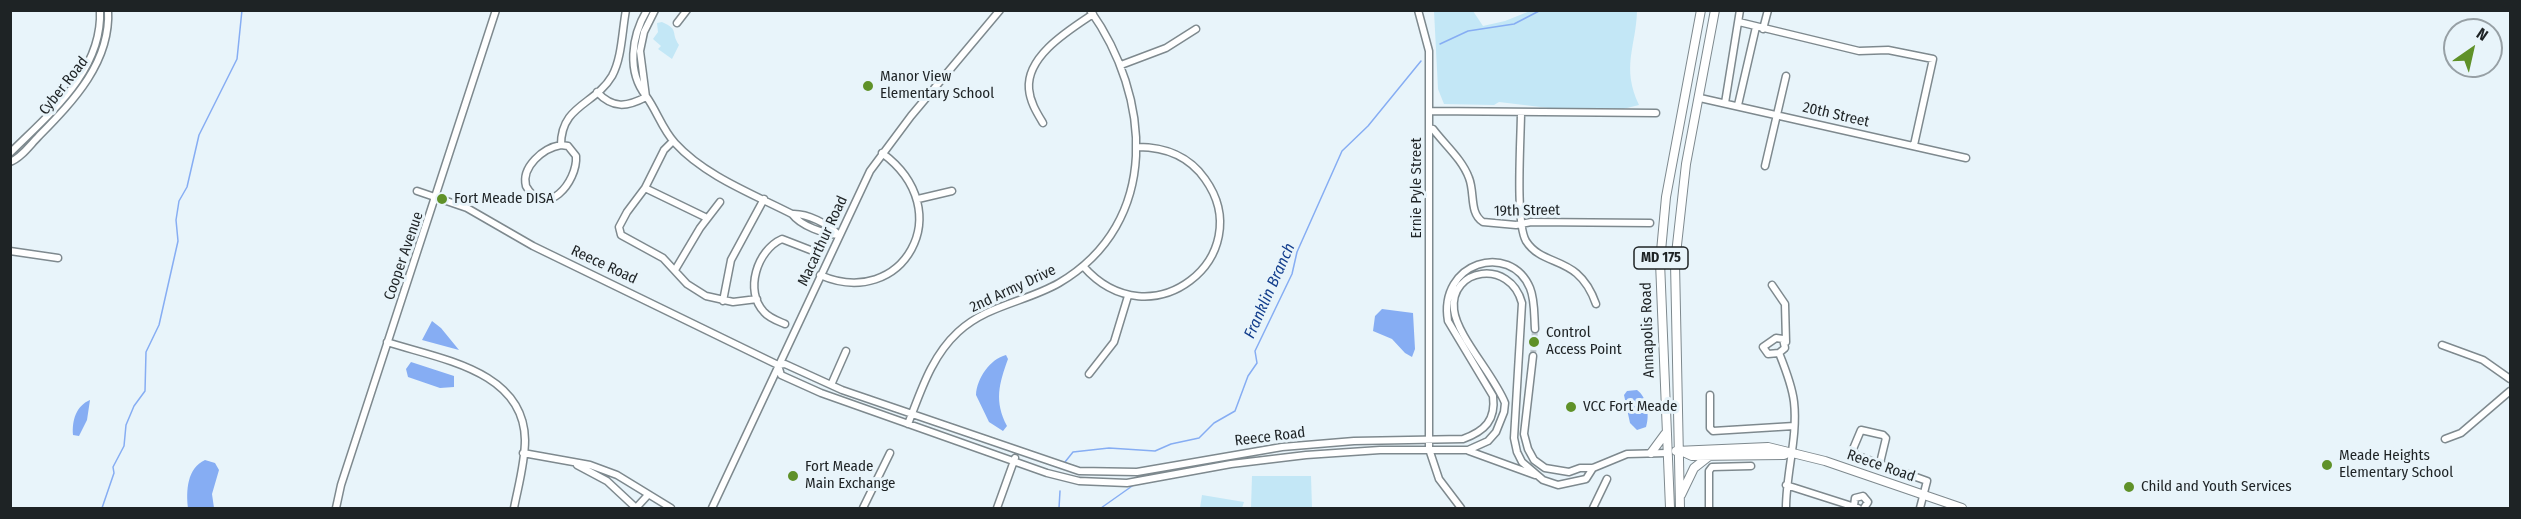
<!DOCTYPE html>
<html>
<head>
<meta charset="utf-8">
<style>
  body { margin:0 }
  #map { position:relative; width:2521px; height:519px; overflow:hidden; background:#e8f4fa; font-family:"Fira Sans Condensed",sans-serif }
  canvas { display:block }
  .frame { position:absolute; inset:0; border:12px solid #1e2325; pointer-events:none }
  .north { position:absolute; left:2443px; top:18px; width:60px; height:60px; box-sizing:border-box; background:#e8f4fa; border:2px solid #97a0a5; border-radius:50%; rotate:34deg; font-size:16px; font-weight:700; line-height:24px; text-align:center; color:#1e2325 }
  .north::after { content:''; display:block; margin:auto; width:21px; height:27px; background:#5f9128; clip-path:polygon(50% 0,100% 100%,50% 72%,0 100%) }
</style>
</head>
<body>
<div id="map">
<canvas width="2521" height="519"></canvas>
<div class="frame"></div>
<div class="north">N</div>
</div>
<script>
const ctx = document.querySelector('canvas').getContext('2d');
ctx.lineJoin = 'round';
function fillPath(path, color) {
  ctx.fillStyle = color;
  ctx.fill(path, 'evenodd');
}
function stroke(path, color, width, dash) {
  ctx.strokeStyle = color;
  ctx.lineWidth = width;
  ctx.lineCap = dash ? 'butt' : 'round';
  ctx.setLineDash(dash || []);
  ctx.stroke(path);
}
function label(font, color, halo, rows, align = 'center') {
  ctx.font = font + ' "Fira Sans Condensed",sans-serif';
  ctx.lineWidth = 6;
  ctx.setLineDash([]);
  ctx.textBaseline = 'middle';
  ctx.strokeStyle = halo;
  ctx.fillStyle = color;
  for (const [text, x, y, turn = 0] of rows) {
    ctx.save();
    ctx.translate(x, y);
    ctx.rotate((+turn || 0) * Math.PI / 180);
    ctx.textAlign = isNaN(turn) ? turn : align;
    if (halo) ctx.strokeText(text, 0, 0);
    ctx.fillText(text, 0, 0);
    ctx.restore();
  }
}
fillPath(new Path2D(`
  M1434,11h39l10,15 22,-5 25,-10h107c-1,36 -16,56 2,94l-16,4 -74,-1 -50,-6 -5,3 -50,-1 -6,-15z
  M662,22c18,8 8,10 17,23l-7,14 -14,-10 3,-3 -8,-7 5,-7 -1,-9z
  M1252,476h59l1,32h-61z
  M1202,495l42,7 -2,6h-42z`), '#c3e7f6');
fillPath(new Path2D(`
  M1382,309l31,4 2,36 -3,8 -7,-4 -13,-14 -19,-8 2,-15z
  M432,321l9,7 18,22 -37,-10z
  M1006,355l2,4c-9,25 -14,42 -1,67l-4,5 -14,-9 -13,-27c1,-17 14,-36 30,-40z
  M411,362l43,14v11l-14,1 -32,-11 -2,-8z
  M1637,390c10,7 13,25 9,37l-9,3 -7,-7 -6,-28 3,-4z
  M90,400l-3,20 -8,16 -6,-1c-1,-15 3,-29 17,-35z
  M205,460l10,3 4,7 -7,24 2,14h-26c-2,-17 -1,-40 17,-48z`), '#86adf3');
stroke(new Path2D(`
  M1440,44l28,-13 46,-7 27,-14
  M1065,462l8,-10 36,-4 46,3 16,-7 28,-6 15,-15 21,-12 13,-35 9,-13 -2,-12 37,-77 5,-22 45,-101 26,-25 53,-65
  M102,508l12,-35 -1,-6 11,-21 2,-21 8,-19 11,-15 1,-39 13,-27 19,-84 -2,-21 3,-19 8,-14 12,-52 38,-76 5,-49
  M1059,508l1,-17
  M1101,508l34,-24`), '#86adf3', 1.5);
stroke(new Path2D(`
  M1533,356l2,-27`), '#c0cacf', 6, [6, 3]);
const minor = new Path2D(`
  M647,10c-16,27 -20,62 -1,86 11,15 16,33 29,47 30,33 78,51 117,71 9,12 32,20 47,21
  M1418,10l11,41v398l10,30 22,29
  M1739,22l120,29 29,-1 45,9 -19,86
  M677,23l10,-13
  M1763,29l5,-19
  M1121,65l45,-17 30,-19
  M597,92c16,17 30,15 49,5
  M646,97l-6,-46 4,-19 11,-22
  M1700,98l266,60
  M1725,103l15,-93
  M1738,105l18,-78
  M1429,111l227,2
  M1521,112c0,25 -6,110 5,129 18,28 52,12 70,63
  M1043,123c-6,-10 -13,-21 -14,-34 -3,-33 40,-59 64,-75
  M1429,128l4,1c12,16 29,30 36,49 6,15 0,35 14,44l33,3 15,-3 119,1
  M673,141l-9,9 -19,38 -18,24 -8,15 2,8 42,23 24,26 19,12 27,6 24,-3
  M561,145l7,1 8,10c2,26 -31,65 -50,30 -5,-19 17,-38 35,-41z
  M561,145c0,-40 34,-40 51,-69 10,-18 10,-45 14,-66
  M10,153c39,-39 93,-82 90,-143
  M10,162c11,-4 20,-17 28,-25 34,-35 73,-74 70,-127
  M1765,166l21,-90
  M645,188l62,30
  M417,191l50,17 66,38 245,119 7,-1 57,26 237,81 58,1 145,-25 72,-6 109,-2c22,-8 33,-19 30,-43l-45,-75c-10,-59 62,-80 82,-33 5,12 4,27 5,41
  M918,199l34,-8
  M792,214c15,-1 36,10 47,21
  M10,251l48,7
  M1083,266c68,78 177,-10 122,-87 -16,-23 -41,-32 -67,-32
  M675,270l25,-42 20,-26
  M820,275c82,36 141,-64 62,-122
  M1772,285l13,19 1,38
  M723,301l8,-41 33,-61
  M785,324c-7,-3 -16,-6 -21,-12 -20,-21 -7,-62 18,-73l36,14
  M1776,338l7,1 2,9 -6,5 -11,1 -5,-7z
  M387,342c52,17 137,28 138,98 0,23 -7,47 -11,68
  M2442,345l41,15 27,19
  M1779,353c6,15 13,32 15,49 4,35 -8,71 -8,106
  M1533,356l-9,78 4,15 6,11 11,8 24,4 11,-4h13l34,-14 40,-1
  M778,365l3,10 40,18 226,80 32,8 48,2 104,-19 75,-9 74,-5h88l20,-9 8,-9 8,-20 1,-9c-11,-28 -48,-67 -51,-93 -5,-42 56,-52 68,-7l-8,135 3,14 5,10 21,18 15,5 28,-6 7,-11
  M1089,374l25,-32 14,-46
  M831,385l15,-34
  M1710,395v33l3,3 81,-5
  M908,424c13,-33 23,-67 50,-92 29,-27 68,-30 101,-49 103,-61 92,-187 31,-273
  M2445,439l16,-6 49,-42
  M1469,451l66,24
  M523,453l67,12 27,10 54,33
  M1880,463l6,-25 -3,-3 -22,-5 -8,19 2,6 72,26 -7,27
  M577,465l30,16 29,27
  M1786,485l72,23
  M1854,506l1,-8 8,-2 5,6 -4,6
  M336,508l5,-23 155,-475
  M636,508l11,-12
  M712,508l158,-337 41,-55 89,-106
  M863,508l27,-55
  M997,508l18,-50
  M1593,508l14,-29
  M1709,508v-37l3,-4 39,-1`);
const major = new Path2D(`
  M1679,450l13,6 92,-1 4,-2
  M1676,451l92,-4 57,14 137,47
  M1651,453l14,-19
  M1681,495l13,-27 14,-11
  M1670,508l-10,-246 6,-65 35,-187
  M1680,508l-5,-245 11,-99 29,-154`);
stroke(minor, '#7e898e', 9);
stroke(major, '#7e898e', 10);
stroke(minor, '#fff', 6);
stroke(major, '#fff', 8);
for (const [x, y, r, color] of [
  [868,86,6,"#5f9128"],
  [442,199,6,"#5f9128"],
  [1534,342,6,"#5f9128"],
  [1571,407,6,"#5f9128"],
  [2327,465,6,"#5f9128"],
  [793,476,6,"#5f9128"],
  [2129,487,6,"#5f9128"]
]) {
  const dot = new Path2D();
  dot.arc(x, y, r, 0, 2 * Math.PI);
  ctx.fillStyle = color;
  ctx.fill(dot);
  stroke(dot, '#e8f4fa', 2);
}
for (const [x, y, w] of [
  [1661,258,54]
]) {
  const box = new Path2D();
  box.roundRect(x - w / 2, y - 11, w, 22, 4.5);
  ctx.fillStyle = '#e8f4fa';
  ctx.fill(box);
  stroke(box, '#1e2325', 1.5);
}
label('bold 14px', '#1e2325', null, [
  ["MD 175",1661,258]
]);
label('15px', '#1e2325', '#e8f4fa', [
  ["Manor View",880,77],
  ["Elementary School",880,94],
  ["Fort Meade DISA",454,199],
  ["Control",1546,333],
  ["Access Point",1546,350],
  ["VCC Fort Meade",1583,407],
  ["Meade Heights",2339,456],
  ["Elementary School",2339,473],
  ["Fort Meade",805,467],
  ["Main Exchange",805,484],
  ["Child and Youth Services",2141,487]
], 'left');
label('15px', '#1e2325', '#e8f4fa', [
  ["Cyber Road",64,86,-52],
  ["20th Street",1836,115,13],
  ["Ernie Pyle Street",1417,188,-90],
  ["19th Street",1527,211,-1],
  ["Macarthur Road",823,241,-65],
  ["Cooper Avenue",404,256,-71],
  ["Reece Road",604,265,25],
  ["2nd Army Drive",1013,289,-25],
  ["Annapolis Road",1648,330,-92],
  ["Reece Road",1270,437,-7],
  ["Reece Road",1881,466,19]
]);
label('italic 16px', '#133e8d', '#e8f4fa', [
  ["Franklin Branch",1270,291,-66]
]);
</script>
</body>
</html>
